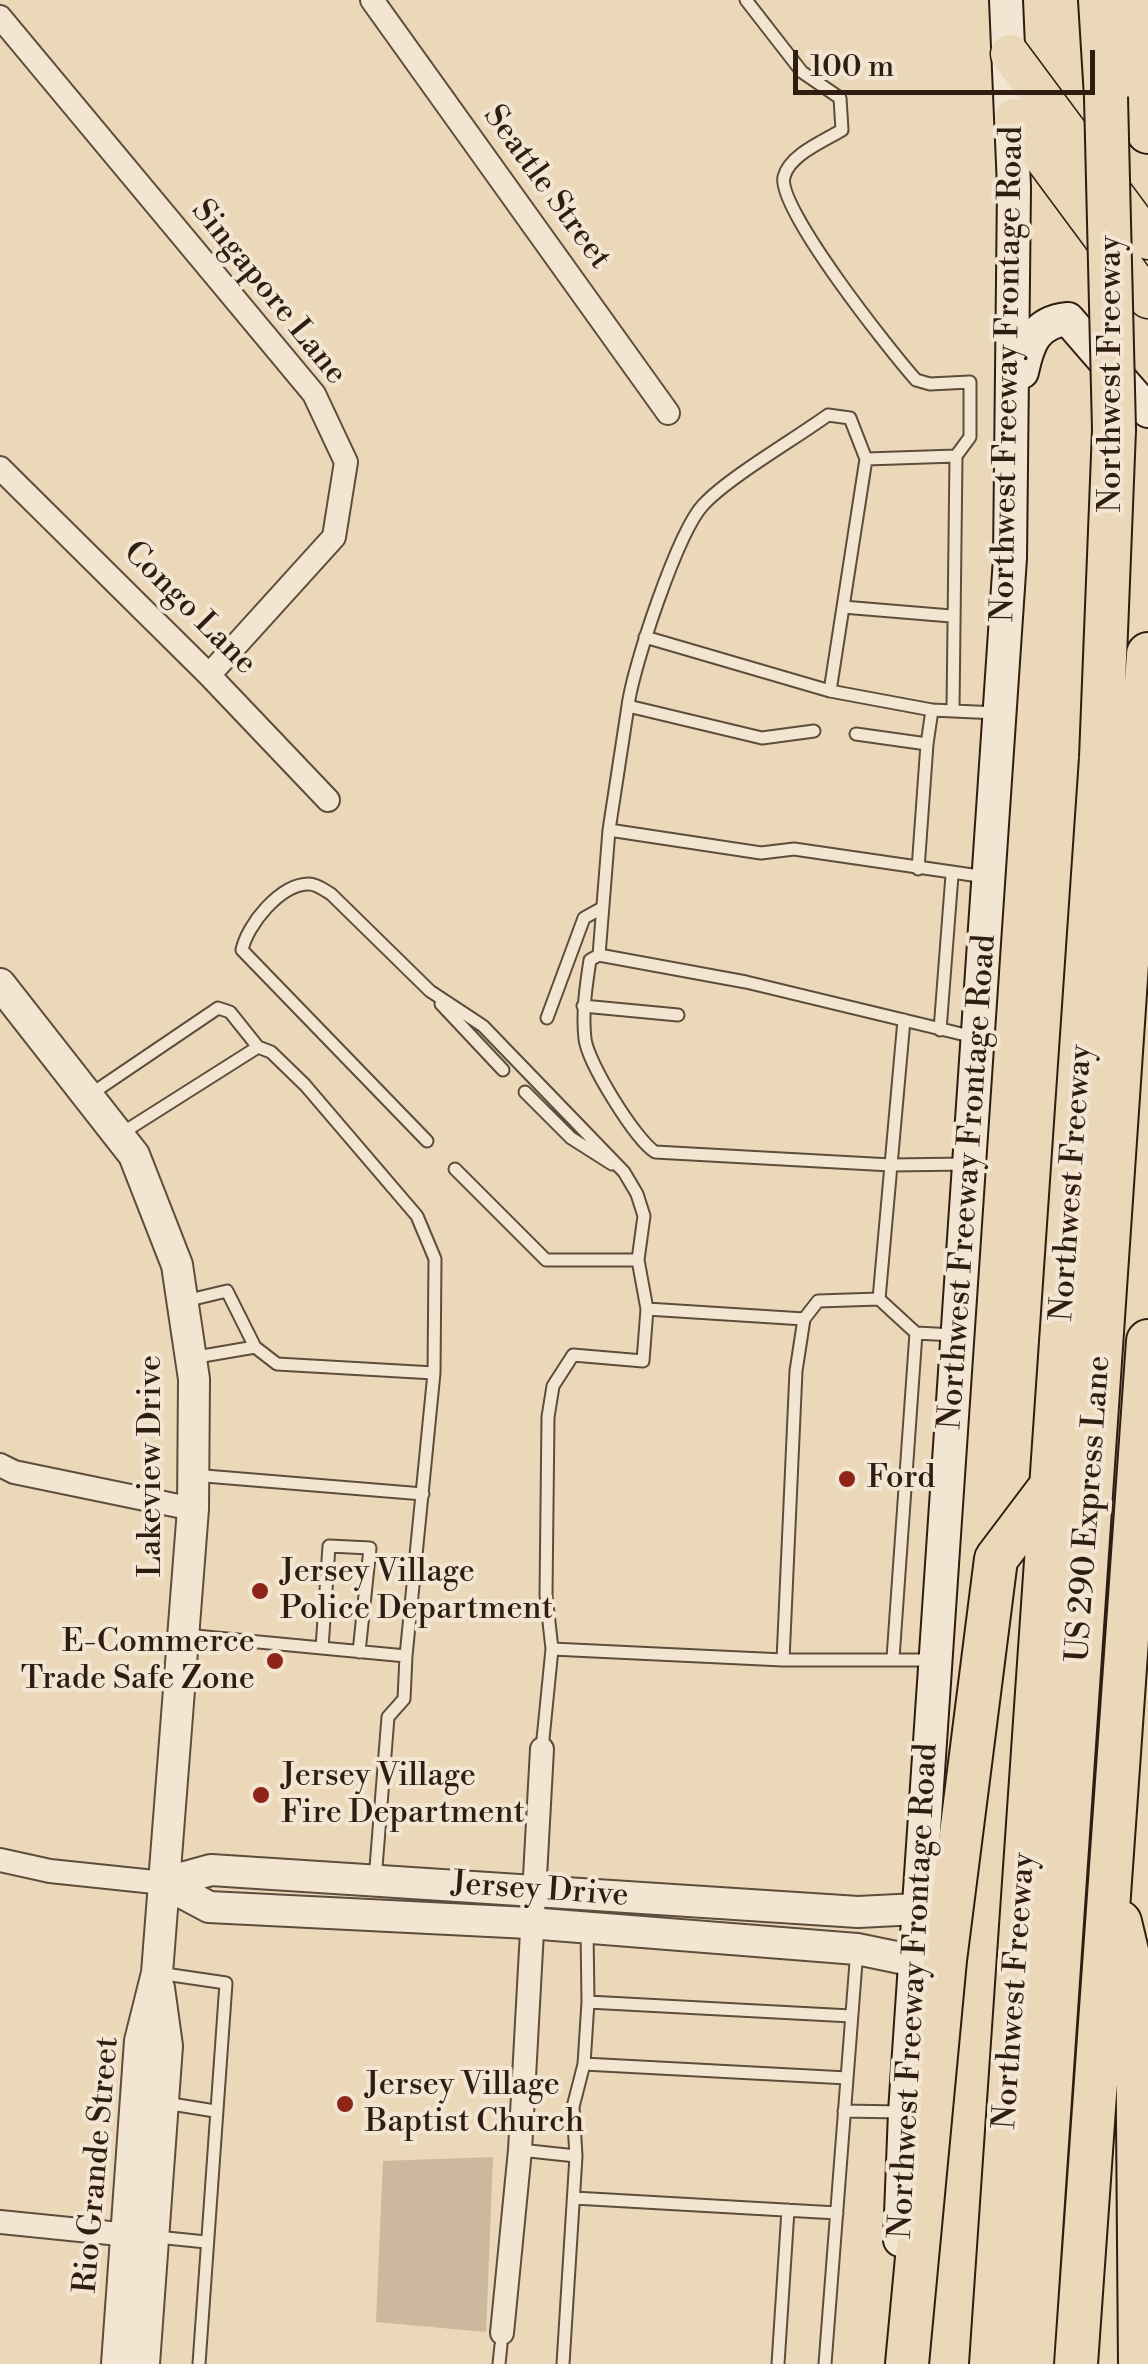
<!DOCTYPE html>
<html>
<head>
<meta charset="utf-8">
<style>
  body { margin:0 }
  #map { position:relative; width:1148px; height:2364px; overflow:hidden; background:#ebd8b9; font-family:"Libre Bodoni",serif }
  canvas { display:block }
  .scale { position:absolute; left:793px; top:50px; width:302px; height:45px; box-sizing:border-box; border:5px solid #2f1d12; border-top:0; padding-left:12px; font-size:30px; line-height:35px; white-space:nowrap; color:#2f1d12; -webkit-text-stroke:8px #f2e6d2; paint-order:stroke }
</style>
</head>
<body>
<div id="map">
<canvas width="1148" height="2364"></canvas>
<div class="scale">100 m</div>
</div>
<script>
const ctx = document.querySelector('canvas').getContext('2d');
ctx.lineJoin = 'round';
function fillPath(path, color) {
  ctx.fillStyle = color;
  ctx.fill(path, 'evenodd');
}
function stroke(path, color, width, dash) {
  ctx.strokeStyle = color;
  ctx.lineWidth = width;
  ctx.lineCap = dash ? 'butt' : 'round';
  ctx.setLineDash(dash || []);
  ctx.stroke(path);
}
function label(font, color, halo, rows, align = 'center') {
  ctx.font = font + ' "Libre Bodoni",serif';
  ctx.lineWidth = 8;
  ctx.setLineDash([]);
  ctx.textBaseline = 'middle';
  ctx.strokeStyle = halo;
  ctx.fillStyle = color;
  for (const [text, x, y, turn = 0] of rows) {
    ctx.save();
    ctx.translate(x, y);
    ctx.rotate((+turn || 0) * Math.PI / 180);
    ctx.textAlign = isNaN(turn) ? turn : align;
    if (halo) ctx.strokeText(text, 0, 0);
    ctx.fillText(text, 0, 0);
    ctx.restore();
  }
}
fillPath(new Path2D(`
  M493,2157l-7,175 -110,-10 7,-161z`), '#cbb89d');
const service = new Path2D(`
  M746,0l56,72 38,26 2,32c-18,11 -53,25 -58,47 -8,30 107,175 132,203l14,4 40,-2v55l-14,19
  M951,616l-108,-9 23,-148 90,-3 -3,253
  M645,637l185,54 102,19
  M830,691l13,-84
  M814,731l-52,7 -134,-32c5,-40 50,-174 75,-201 26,-28 92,-66 125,-90l22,3 16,41
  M856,734l71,10 5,-34 65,3
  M609,830l19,-124
  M918,869l9,-125
  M599,955l10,-125 152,23 33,-4 192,28
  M441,1004l62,66
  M583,1006l95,9
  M547,1018l37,-100 18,-10
  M940,1030l12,-155
  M525,1092l46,46 41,26
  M91,1094l127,-86 12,4 28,35 13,5 34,33 112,131 18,43 -1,114 -157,-9 -22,-17 -64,11
  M119,1135l139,-88
  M427,1141l-185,-191c5,-25 38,-66 67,-66 8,0 15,6 22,10l99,97 53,35 141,146 13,22 7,22 -6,44h-92l-91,-91
  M966,1164l-75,1 -236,-13c-20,-13 -67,-89 -70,-113 -3,-27 1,-53 5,-79l9,-5 147,27 228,55
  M638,1260l9,49 157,10 14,-18 61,-2 37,34 38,2
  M879,1299l25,-279
  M185,1301l42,-10 28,56
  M193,1475l230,19
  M185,1635l221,21 28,-283
  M322,1648l7,-102 41,2 -11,104
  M552,1649l231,11h149
  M893,1658l23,-325
  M783,1660l13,-289 8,-52
  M542,1749l10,-100 -6,-54 2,-178 5,-31 20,-31 70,6 4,-52
  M375,1880l13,-163 16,-18 2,-43
  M587,1929l1,73 263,14
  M158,1973l68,10 -27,381
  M588,2002l-4,62 263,14
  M165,2103l50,8
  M844,2111l56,1
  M520,2150l56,6 -13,208
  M576,2156l-3,-49 11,-43
  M574,2198l263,15
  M157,2237l49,5
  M499,2364l2,-19
  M778,2364l10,-154
  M825,2364l32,-415`);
const minor = new Path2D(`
  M372,0l296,413
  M0,17l314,377 32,68 -12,75 -125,138
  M0,468l209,207 119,125
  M0,1465l14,7 179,37
  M0,1860l50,11 114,12
  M0,2222l139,14
  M502,2333l18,-183 22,-401`);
const tertiary = new Path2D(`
  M0,984l134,171 43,110 17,114 -1,130 -29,374 -7,90 -17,68 -23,323
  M164,1883l45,24 320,16 328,26 58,12
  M164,1883l47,-13 647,42 60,-3
  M144,2364l23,-318 -8,-58`);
const secondary = new Path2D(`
  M1022,372c6,-28 13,-50 46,-53l80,92
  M900,2240l5,-128 105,-1554 4,-371 -8,-187`);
const primary = new Path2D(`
  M1010,54l138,186
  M1014,118l134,181`);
const motorway = new Path2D(`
  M1100,0l6,97
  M1138,0l10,132
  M1120,1922l17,71 3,371
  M907,2364l38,-404 51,-401 55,-73
  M991,2364l110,-1606 13,-328
  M1032,2364l116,-1710
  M1076,2364l72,-1023`);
stroke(service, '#5e4c3c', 15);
stroke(minor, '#5e4c3c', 26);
stroke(tertiary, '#5e4c3c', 34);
stroke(secondary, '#2f1d12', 36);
stroke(primary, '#2f1d12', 41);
stroke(motorway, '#2f1d12', 46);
stroke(service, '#f2e6d2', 11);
stroke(minor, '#f2e6d2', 22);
stroke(tertiary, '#f2e6d2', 30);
stroke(secondary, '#f2e6d2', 32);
stroke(primary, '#ebd8b9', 38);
stroke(motorway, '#ebd8b9', 42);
const motorwayBridge = new Path2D(`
  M1106,97l8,333`);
stroke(motorwayBridge, '#2f1d12', 46, []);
stroke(motorwayBridge, '#ebd8b9', 42);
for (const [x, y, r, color] of [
  [847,1479,10,"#8f2418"],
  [260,1591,10,"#8f2418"],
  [275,1661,10,"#8f2418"],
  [261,1795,10,"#8f2418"],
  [345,2104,10,"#8f2418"]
]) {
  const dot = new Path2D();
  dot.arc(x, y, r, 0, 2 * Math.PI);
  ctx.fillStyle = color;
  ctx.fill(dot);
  stroke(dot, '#f2e6d2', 4);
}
label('32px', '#2f1d12', '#f2e6d2', [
  ["Seattle Street",546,188,54],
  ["Singapore Lane",268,293,51],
  ["Northwest Freeway Frontage Road",1009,374,-89],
  ["Northwest Freeway",1112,374,-90],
  ["Congo Lane",189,609,45],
  ["Northwest Freeway Frontage Road",969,1182,-86],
  ["Northwest Freeway",1073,1183,-86],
  ["Lakeview Drive",152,1466,-90],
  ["US 290 Express Lane",1090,1509,-86],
  ["Jersey Drive",540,1891,4],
  ["Northwest Freeway Frontage Road",915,1991,-87],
  ["Northwest Freeway",1016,1991,-86],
  ["Rio Grande Street",98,2165,-85]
]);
label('32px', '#2f1d12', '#f2e6d2', [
  ["Ford",867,1479],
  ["Jersey Village",280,1573],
  ["Police Department",280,1610],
  ["E-Commerce",255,1643,"right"],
  ["Trade Safe Zone",255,1680,"right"],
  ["Jersey Village",281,1777],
  ["Fire Department",281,1814],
  ["Jersey Village",365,2086],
  ["Baptist Church",365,2123]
], 'left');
</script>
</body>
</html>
